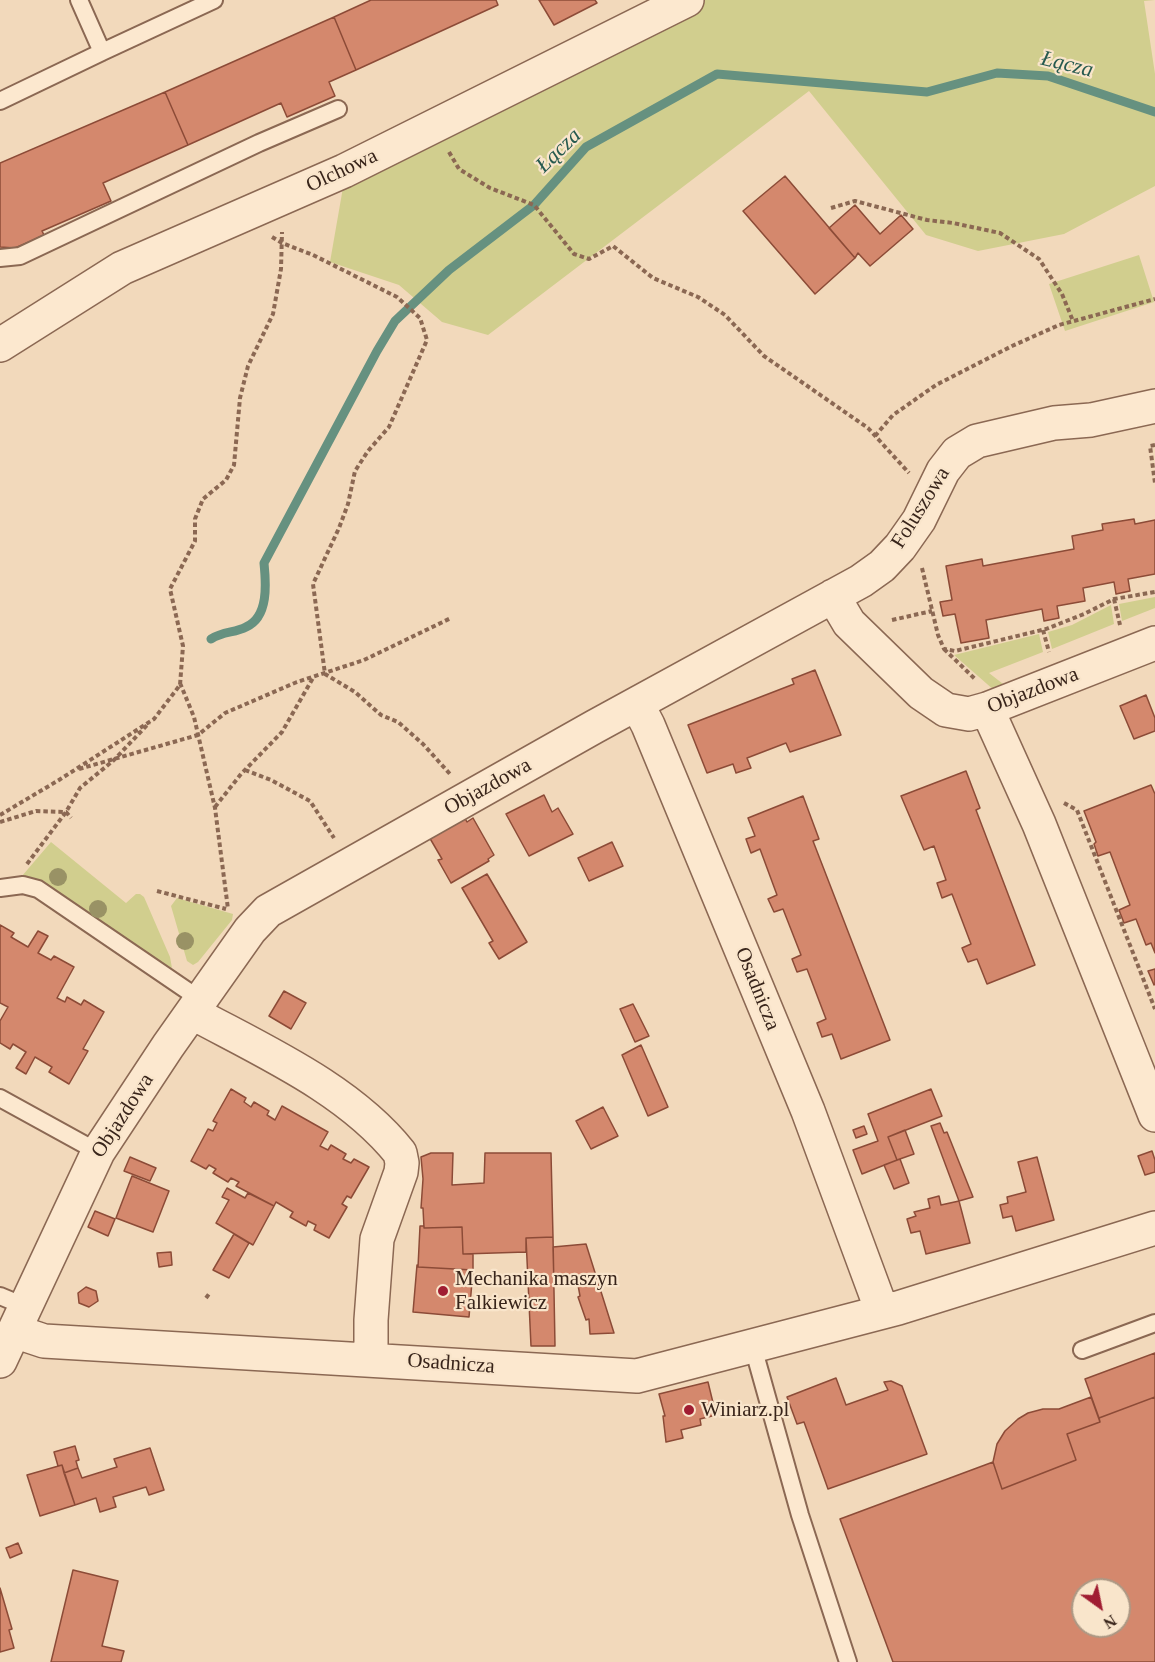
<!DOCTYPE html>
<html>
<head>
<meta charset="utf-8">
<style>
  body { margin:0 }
  #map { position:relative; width:1155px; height:1662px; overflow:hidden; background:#f2d9bb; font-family:"Times New Roman",serif }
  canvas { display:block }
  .north { position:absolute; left:1071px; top:1578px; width:60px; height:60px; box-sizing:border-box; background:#f9e5cb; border:2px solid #ac9884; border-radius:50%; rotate:147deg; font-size:16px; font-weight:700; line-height:24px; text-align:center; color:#38241a }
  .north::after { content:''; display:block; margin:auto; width:21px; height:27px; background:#a01d32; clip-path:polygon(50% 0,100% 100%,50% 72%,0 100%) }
</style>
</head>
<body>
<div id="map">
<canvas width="1155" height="1662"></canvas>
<div class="north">N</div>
</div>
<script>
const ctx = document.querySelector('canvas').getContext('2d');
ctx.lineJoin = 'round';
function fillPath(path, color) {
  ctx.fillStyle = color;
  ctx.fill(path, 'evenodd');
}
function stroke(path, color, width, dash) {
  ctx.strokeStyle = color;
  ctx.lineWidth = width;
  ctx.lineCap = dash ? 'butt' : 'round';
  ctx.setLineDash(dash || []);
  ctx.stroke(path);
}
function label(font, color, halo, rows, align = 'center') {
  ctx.font = font + ' "Times New Roman",serif';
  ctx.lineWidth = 4.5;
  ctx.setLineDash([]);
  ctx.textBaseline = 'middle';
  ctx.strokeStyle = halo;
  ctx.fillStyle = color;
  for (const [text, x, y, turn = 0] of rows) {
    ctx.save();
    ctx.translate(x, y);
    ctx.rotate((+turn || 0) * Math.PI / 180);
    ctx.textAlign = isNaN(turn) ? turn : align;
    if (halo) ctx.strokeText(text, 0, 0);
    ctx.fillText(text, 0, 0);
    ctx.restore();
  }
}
fillPath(new Path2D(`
  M676,0h479l-11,1 11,73v112l-91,48 -86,17 -52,-16 -117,-144 -321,244 -46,-13 -43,-37 -69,-23 15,-86z
  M1139,255l15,47 -89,29 -16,-47z
  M1155,597v11l-33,13 -3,-17z
  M1111,605l3,19 -62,25 -4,-17 24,-7z
  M1039,634l4,18 -54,21 18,14 -12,4 -41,-36z
  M51,842l75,61 10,-9h4l4,3 26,60 2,11c-28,-15 -53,-34 -78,-51 -24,-18 -43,-33 -72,-41z
  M177,898l56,16 -1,6 -34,42 -5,3 -6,-4 -16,-55z`), '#d1ce8e');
stroke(new Path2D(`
  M211,639c12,-8 24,-6 35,-12 23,-10 20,-44 18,-64l113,-212 18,-30 54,-51 85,-65 52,-58 131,-73 210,18 70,-19 51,3 107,36`), '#669180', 9);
const building = new Path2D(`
  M371,0h125l2,5 -142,65 -22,-53z
  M539,0h56l2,3 -43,22z
  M334,17l22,53 -27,12 6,14 -48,21 -6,-14 -93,42 -23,-53z
  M165,92l23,53 -85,38 8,18 -69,30 2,4 -15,7 -14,6 -15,-1v-84z
  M785,176l70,82 -40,36 -72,-83z
  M855,205l25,29 21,-19 12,14 -43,37 -12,-13 -3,5 -26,-30z
  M1134,519l1,5 20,-4v54l-27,5 2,12 -14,3 -2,-12 -31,6 2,13 -28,5 2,12 -15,3 -2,-12 -56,11 3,18 -28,5 -6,-29 -12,2 -3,-14 12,-2 -6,-34 36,-7 1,7 91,-17 -2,-13 31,-6 -1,-6z
  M815,670l26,65 -51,17 -4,-9 -39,15 4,10 -15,5 -3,-9 -26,9 -19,-48 106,-41 -2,-5z
  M1146,695l9,23v13l-21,8 -14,-33z
  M966,771l14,37 -4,2 59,155 -48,19 -10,-25 -9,3 -6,-14 9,-4 -19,-50 -10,4 -5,-15 9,-3 -12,-34 -10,4 -23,-54z
  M1151,785l4,9v159l-4,-10 -5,2 -10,-26 -12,4 -5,-13 11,-5 -20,-53 -12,4 -4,-12 2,-2 -12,-31z
  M544,795l8,17 6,-4 15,26 -44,22 -23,-42z
  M803,796l16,43 -6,2 77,199 -49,19 -9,-25 -10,3 -5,-14 9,-4 -19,-50 -10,3 -5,-13 9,-4 -18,-46 -9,3 -6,-13 9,-4 -17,-46 -9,4 -5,-14 9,-3 -7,-18z
  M463,815l4,7 6,-4 21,37 -6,4 1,2 -38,22 -13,-23 4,-1 -14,-24z
  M612,842l11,24 -34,15 -11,-23z
  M487,874l40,68 -28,17 -10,-16 4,-2 -31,-53z
  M0,925l14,8 -3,4 17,10 10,-16 10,5 -10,17 13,7 3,-4 20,11 -17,31 8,4 2,-5 14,8 3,-5 20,12 -21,37 5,2 -19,33 -20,-12 3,-5 -17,-10 -9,17 -10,-6 10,-16 -13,-8 -3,5 -10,-6v-22l8,-14 -8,-4z
  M1155,969v15l-1,1 -6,-14z
  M284,991l22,12 -15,26 -22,-13z
  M633,1004l16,32 -14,6 -15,-33z
  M641,1045l27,62 -20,9 -26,-61z
  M231,1089l15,9 -2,4 7,5 3,-5 15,9 -2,4 8,5 7,-14 46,26 -8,14 8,4 3,-5 15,9 -3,5 8,4 3,-4 15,8 -18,31 -4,-2 -5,8 5,3 -18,31 -15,-8 2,-5 -8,-4 -2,5 -16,-9 3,-5 -17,-10 -2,4 -38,-20 3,-4 -8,-4 -3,4 -15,-9 3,-4 -7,-4 -3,4 -15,-8 17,-32 5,2 4,-8 -4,-2z
  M931,1089l11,27 -54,21 9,23 -35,14 -9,-24 25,-9 -10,-27z
  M603,1107l15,29 -27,13 -15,-28z
  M940,1123l4,10 3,-1 26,65 -14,4 -28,-75z
  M864,1126l3,8 -11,4 -3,-8z
  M905,1130l9,24 -17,6 -9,-23z
  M1152,1151l3,9v12l-10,3 -7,-19z
  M431,1153h22l-1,32 32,-2 1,-30h66l2,84 -27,1v14l-63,2 -1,-27 -38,1 -1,-20h-2l2,-29 -2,-22z
  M130,1157l26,11 -6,13 -26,-10z
  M1037,1157l17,63 -38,11 -4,-15 -9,2 -3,-13 8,-2 -1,-6 19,-5 -8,-30z
  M900,1159l9,24 -15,6 -10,-24z
  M132,1176l37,15 -16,41 -37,-14z
  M227,1188l18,10 3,-5 26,13 -21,39 -37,-22 13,-23 -7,-3z
  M939,1196l2,9 18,-4 11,42 -44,11 -6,-23 -9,2 -4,-14 9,-3 -2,-4 16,-4 -2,-9z
  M95,1211l20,8 -7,17 -20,-9z
  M420,1226h4v2l38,-1 1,27h10v16l-55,-3z
  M234,1234l15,9 -20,35 -16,-8z
  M553,1237l2,109h-24l-5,-108z
  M586,1244l28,89 -24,1 -1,-15 -3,1 -8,-23 2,-1 -2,-11h-24l-1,-38z
  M171,1252l1,13 -13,2 -2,-14z
  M417,1265l1,2 55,3 -4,47 -56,-5z
  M86,1287l10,4 2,10 -9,6 -10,-4 -1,-10z
  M1155,1353v44l-56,21 -14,-39z
  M836,1378l10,27 42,-15 -4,-8 7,-1 11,5 25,68 -99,35 -24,-67 -7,2 -10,-27z
  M708,1382l8,33 -16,4 1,6 -20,5 2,8 -17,4 -3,-26h2l-6,-22z
  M1091,1397l9,25 -33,12 9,26 -74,29 -9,-27 4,-18 8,-13 13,-12 10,-6 15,-4h16z
  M1155,1397v265h-262l-53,-143 153,-57 9,27 74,-29 -9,-26 33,-12 -1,-4zM1083,1590h36v36h-36z
  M75,1446l4,14 -3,1 2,7 -14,5 -2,-8 -4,1 -4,-14z
  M150,1448l14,42 -15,5 -3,-8 -33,10 3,10 -16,5 -4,-14 -21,7 -11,-32 14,-5 4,10 35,-11 -3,-8z
  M62,1465l13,40 -35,11 -13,-41z
  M18,1543l4,10 -12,5 -4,-10z
  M73,1570l45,11 -16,65 22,5 -3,11h-70z
  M0,1588l12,41 -3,1 5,18 -14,4z`);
fillPath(building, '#d4886d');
stroke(building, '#8c4b37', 1.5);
const service = new Path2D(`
  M79,0l23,52 112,-52
  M0,101l102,-49
  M0,258l20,-2 239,-113 79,-34
  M0,888l23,-3 15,4 163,111
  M0,1098l98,54
  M0,1296l24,10
  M753,1347l47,168 48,147
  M1082,1350l73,-27`);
const minor = new Path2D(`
  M0,345l122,-77 222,-97 343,-171
  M833,596l16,27 72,70 25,17 23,4 18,-5 168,-66
  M637,704l11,21 160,386 74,200
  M987,709l52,115 116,291
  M193,1013c70,38 156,76 207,140l2,10 -1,9 -24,67 -6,81v39
  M14,1331l30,10 593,35 261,-68 257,-80
  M0,1361l98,-209 70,-106 82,-116 18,-19 326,-184 267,-146 21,-15 18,-19 19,-27 24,-49 14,-18 20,-12 77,-18 37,-3 64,-14`);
stroke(service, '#8b6853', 20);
stroke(minor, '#8b6853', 36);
stroke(new Path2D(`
  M449,152l10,17 31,19 44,17 40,49 15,5 24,-13 40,32 45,19 27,18 39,41 104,72 41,45
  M831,208l24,-7 72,19 26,3 47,10 39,26 23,35 11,27
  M272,237l10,6 31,12 84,42 23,21 7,22 -38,87 -21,24 -13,20 -7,33 -9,24 -26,56 12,90 30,18 26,23 17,7 25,22 27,30
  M875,436l18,-21 43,-30 76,-39 47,-21 96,-26
  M1155,445l-5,1 5,37
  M922,568l16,67 6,14 11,2 91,-22 38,-15 30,-15 41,-7
  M1114,599l6,26
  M892,620l40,-9
  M1043,630l6,22
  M944,649l31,30
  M180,683l14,34 21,91 13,101
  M79,769l119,-34 27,-22 72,-31 67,-22 87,-42
  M245,770l26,10 39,21 24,37
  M1064,803l13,7 78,199
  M215,807l26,-33 41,-42 31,-54
  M0,815l59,-35 95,-61 26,-34 3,-39 -13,-57 25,-48v-22l8,-20 23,-19 8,-15 6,-67 8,-32 25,-52 8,-45 1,-37
  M0,822l36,-11 30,1 5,6
  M27,864l39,-52 14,-24 34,-28 35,-37
  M157,891l69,18
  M206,1298l3,-4`), '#8b6853', 4, [4.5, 3]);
stroke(service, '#fce8cf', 16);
stroke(minor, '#fce8cf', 33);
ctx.fillStyle = '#999265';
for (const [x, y] of [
  [58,877],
  [98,909],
  [185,941]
]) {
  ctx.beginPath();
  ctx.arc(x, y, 9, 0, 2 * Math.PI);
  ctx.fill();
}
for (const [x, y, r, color] of [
  [443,1291,6,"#a01d32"],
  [689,1410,6,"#a01d32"]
]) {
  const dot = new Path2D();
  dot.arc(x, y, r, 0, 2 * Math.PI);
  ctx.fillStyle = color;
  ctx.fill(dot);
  stroke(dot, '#f9e5cb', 2);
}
label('21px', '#38241a', '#f9e5cb', [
  ["Olchowa",342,171,-25],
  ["Foluszowa",921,508,-58],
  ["Objazdowa",1033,691,-21],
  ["Objazdowa",488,787,-29],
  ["Osadnicza",757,989,68],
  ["Objazdowa",123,1116,-57],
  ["Osadnicza",451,1364,4]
]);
label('21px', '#38241a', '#f9e5cb', [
  ["Mechanika maszyn",455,1279],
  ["Falkiewicz",455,1303],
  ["Winiarz.pl",701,1410]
], 'left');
label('italic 22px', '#275a4f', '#f9e5cb', [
  ["Łącza",1067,65,14],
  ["Łącza",559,151,-44]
]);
</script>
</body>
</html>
